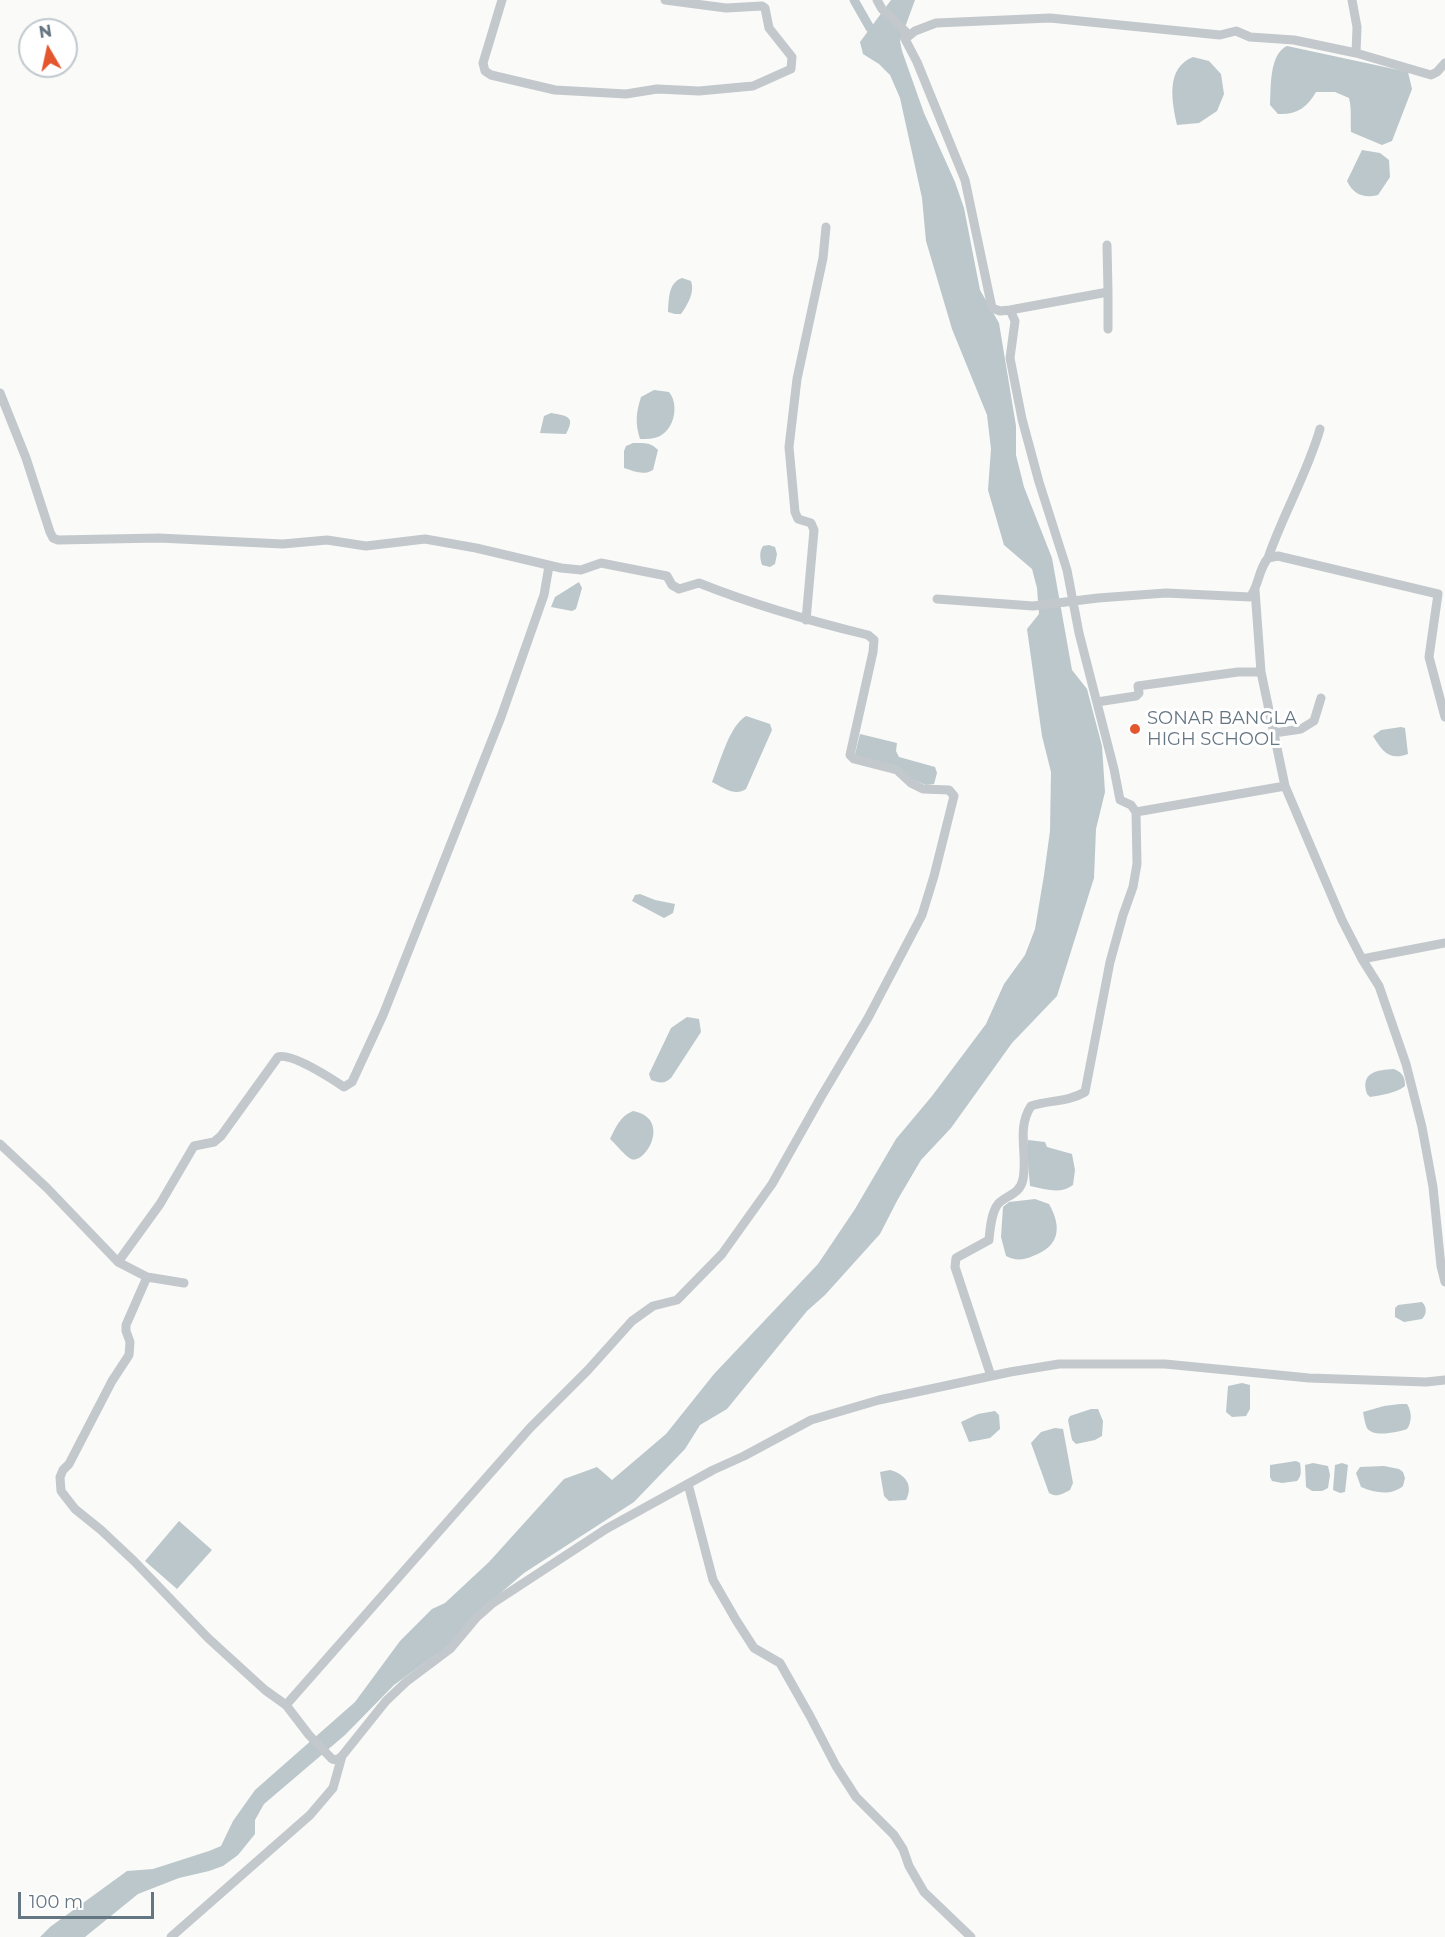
<!DOCTYPE html>
<html>
<head>
<meta charset="utf-8">
<style>
  body { margin:0 }
  #map { position:relative; width:1445px; height:1937px; overflow:hidden; background:#fafaf8; font-family:Montserrat,sans-serif }
  canvas { display:block }
  .north { position:absolute; left:18px; top:18px; width:60px; height:60px; box-sizing:border-box; background:#fff; border:2px solid #c1c8cd; border-radius:50%; rotate:351deg; font-size:16px; font-weight:700; line-height:24px; text-align:center; color:#657683 }
  .north::after { content:''; display:block; margin:auto; width:21px; height:27px; background:#e4572e; clip-path:polygon(50% 0,100% 100%,50% 72%,0 100%) }
  .scale { position:absolute; left:18px; top:1892px; width:136px; height:27px; box-sizing:border-box; border:3px solid #657683; border-top:0; padding-left:8px; font-size:18px; line-height:21px; white-space:nowrap; color:#657683; -webkit-text-stroke:4px #fff; paint-order:stroke }
</style>
</head>
<body>
<div id="map">
<canvas width="1445" height="1937"></canvas>
<div class="north">N</div>
<div class="scale">100 m</div>
</div>
<script>
const ctx = document.querySelector('canvas').getContext('2d');
ctx.lineJoin = 'round';
function fillPath(path, color) {
  ctx.fillStyle = color;
  ctx.fill(path, 'evenodd');
}
function stroke(path, color, width, dash) {
  ctx.strokeStyle = color;
  ctx.lineWidth = width;
  ctx.lineCap = dash ? 'butt' : 'round';
  ctx.setLineDash(dash || []);
  ctx.stroke(path);
}
function label(font, color, halo, rows, align = 'center') {
  ctx.font = font + ' Montserrat,sans-serif';
  ctx.lineWidth = 6;
  ctx.setLineDash([]);
  ctx.textBaseline = 'middle';
  ctx.strokeStyle = halo;
  ctx.fillStyle = color;
  for (const [text, x, y, turn = 0] of rows) {
    ctx.save();
    ctx.translate(x, y);
    ctx.rotate((+turn || 0) * Math.PI / 180);
    ctx.textAlign = isNaN(turn) ? turn : align;
    if (halo) ctx.strokeText(text, 0, 0);
    ctx.fillText(text, 0, 0);
    ctx.restore();
  }
}
fillPath(new Path2D(`
  M891,0h24l-15,41 2,10 22,62 31,69 9,26 16,82 19,33 17,103v29l8,32 28,71 20,112 15,19 15,57 3,46 -9,37 -2,49 -37,118 -45,47 -61,85 -30,32 -23,39 -18,35 -55,61 -18,16 -80,98 -27,16 -15,24 -51,53 -110,71 -55,47 -20,25 -55,40 -49,50 -81,69 -9,16v14l-17,21 -15,11 -14,5 -30,7 -41,16 -53,43h-45l10,-10 77,-56 26,-2 56,-18 12,-5 12,-25 22,-31 100,-88 45,-61 32,-32 13,-6 44,-41 75,-83 33,-12 15,13 54,-46 48,-60 104,-110 37,-55 41,-70 36,-43 54,-72 18,-40 21,-29 10,-26 9,-54 6,-44 1,-59 -9,-36 -15,-107 12,-15 -2,-26 -5,-19 -28,-24 -16,-55 3,-41 -4,-34 -35,-86 -26,-88 -4,-43 -22,-100 -10,-23 -11,-11 -16,-10 -3,-12z
  M1287,46l121,26 4,17 -20,52 -10,4 -31,-13c-1,-12 1,-23 -2,-34l-14,-6h-19c-9,16 -20,23 -38,22l-8,-9c1,-17 -1,-51 17,-59z
  M1193,57l16,4 12,13 3,20 -7,17 -18,12 -22,2c-5,-23 -12,-57 16,-68z
  M1362,150l18,3 9,7 1,17 -12,18c-14,4 -25,-1 -31,-14z
  M682,278l9,3c4,11 -3,23 -10,33h-6l-7,-2c1,-13 0,-29 14,-34z
  M654,390l15,2c10,12 6,36 -9,44 -6,3 -13,3 -20,3 -5,-16 -4,-26 1,-42z
  M551,413c16,3 25,3 15,21l-26,-1 4,-17z
  M633,443c10,0 18,-1 25,7l-5,20c-10,6 -19,1 -29,-2v-17l2,-5z
  M769,545l6,2 2,7 -2,10 -5,3 -8,-2c-2,-7 -3,-13 1,-19z
  M579,582l3,6 -6,21 -4,2 -21,-4 4,-10z
  M746,716l24,8 2,6 -26,59c-11,8 -24,-2 -34,-7 8,-19 17,-56 34,-66z
  M1401,727l4,1 3,26c-19,7 -26,-3 -35,-18l8,-6z
  M860,734l37,9 -1,8 3,6 36,10 2,6 -3,11 -8,1 -69,-29 -2,-2z
  M640,894l15,6 20,4 -2,9 -9,5 -32,-17 3,-6z
  M687,1017l12,2 2,13 -30,46c-7,6 -11,5 -20,2l-2,-6 22,-46z
  M1394,1069c9,4 11,8 11,17 -9,7 -23,9 -35,11l-3,-3c-7,-22 10,-24 27,-25z
  M633,1111c39,7 13,54 -2,48 -7,-4 -15,-15 -21,-20 6,-12 10,-23 23,-28z
  M1028,1140l17,2 2,5 25,7 3,16 -2,15c-13,10 -27,4 -43,1l-3,-34z
  M1035,1199l14,5c13,23 11,42 -16,52 -9,4 -18,5 -27,0l-5,-19 2,-30 6,-5z
  M1422,1302c5,5 5,12 0,17l-18,3 -9,-5v-9l3,-3z
  M1242,1383l8,2v24l-4,7 -14,1 -6,-5 2,-26z
  M1400,1404h7c5,8 5,18 0,25 -9,3 -34,9 -40,-1 -2,-4 -3,-11 -4,-16l21,-6z
  M1091,1409h7l5,12 -1,15 -7,4 -19,4 -4,-4 -4,-20 2,-4z
  M995,1411l4,4 1,14 -10,9 -21,4 -8,-20 17,-8z
  M1055,1428l8,1 10,54 -3,7c-8,4 -13,8 -21,3l-18,-50 10,-11z
  M1296,1461l4,2c1,7 2,13 -3,18l-15,2 -10,-2 -2,-4v-12z
  M1313,1463l15,3 2,9 -2,13 -6,3h-10l-6,-4 -1,-22z
  M1342,1463l6,2 -3,27 -5,1 -7,-3 2,-25z
  M1384,1466l15,3 4,3 2,6 -2,8c-12,10 -28,7 -42,1l-5,-14 4,-6z
  M890,1470c15,4 24,15 16,30l-17,1 -5,-5 -4,-24z
  M179,1521l33,29 -35,39 -32,-28z`), '#bbc7cb');
stroke(new Path2D(`
  M854,0l16,28 8,6`), '#bbc7cb', 9);
stroke(new Path2D(`
  M502,0l-19,63 2,8 6,4 64,15 71,4 31,-5 42,2 54,-5 38,-17 1,-12 -23,-29 -4,-20 -3,-2 -36,2 -61,-8
  M877,0l5,9 24,23 -1,7 12,23 48,118 27,128 8,3 10,-1 5,11 -5,37 12,61 17,63 28,88 12,63 35,136 6,31 11,5 5,7 1,52 -4,23 -10,28 -13,47 -25,130c-17,10 -36,8 -54,14 -15,23 -3,48 -8,73 -3,16 -17,16 -25,25 -7,9 -8,26 -9,36l-33,18 -1,9 36,109
  M1352,0l5,27 -1,26
  M905,39l10,-8 21,-8 114,-5 170,17 16,-4 14,6 44,3 62,13 75,22 6,-3 8,-9
  M1107,245l1,47
  M1010,310l98,-18v37
  M0,393l26,65 24,74 3,6 5,2 101,-2 124,6 44,-4 39,6 59,-7 51,9 85,20 20,2 20,-7 66,13 5,9 7,4 20,-6c55,22 111,38 169,52l6,5 -1,12 -23,103 4,4 43,11 14,13 12,6 26,1 5,6 -20,80 -12,39 -54,103 -47,79 -49,87 -50,70 -45,46 -24,6 -21,15 -44,49 -58,58 -244,277
  M1268,558c15,-44 39,-84 52,-129
  M1255,590l6,82
  M937,599l96,7 65,-8 68,-5 84,4c9,-11 8,-27 18,-39l10,-2 160,38 -9,63 16,60
  M806,620l8,-90 -3,-7 -13,-4 -3,-7 -6,-65 8,-68 26,-121 3,-31
  M1097,702l39,-6 3,-3 -1,-7 100,-14h23l24,114
  M1274,733l27,-4 13,-8 7,-23
  M1136,812l149,-26 57,134 20,39 83,-16
  M1362,959l17,27 27,78 16,63 11,60 8,79 4,16
  M0,1144l47,44 71,74 29,15 -21,48v6l4,11 -1,13 -17,26 -43,83 -6,6 -3,7 1,14 14,18 26,21 33,31 74,77 57,52 21,15 23,30 23,24 5,1 5,-4 44,-55 20,-19 44,-33 26,-31 17,-15 113,-74 107,-59 31,-14 67,-36 68,-20 131,-28 49,-8h106l144,14 117,4 19,-2
  M118,1262l42,-58 34,-58 20,-4 7,-6 57,-79c13,-5 54,22 66,30l8,-5 31,-67 118,-298 43,-122 5,-29
  M147,1277l37,6
  M688,1484l25,96 23,40 18,28 26,15 30,53 26,50 20,31 38,38 9,14 6,17 15,26 47,45
  M171,1937l139,-122 23,-27 9,-32`), '#c3c8cc', 9);
for (const [x, y, r, color] of [
  [1135,729,6,"#e4572e"]
]) {
  const dot = new Path2D();
  dot.arc(x, y, r, 0, 2 * Math.PI);
  ctx.fillStyle = color;
  ctx.fill(dot);
  stroke(dot, '#fff', 2);
}
label('18px', '#657683', '#fff', [
  ["SONAR BANGLA",1147,719],
  ["HIGH SCHOOL",1147,740]
], 'left');
</script>
</body>
</html>
